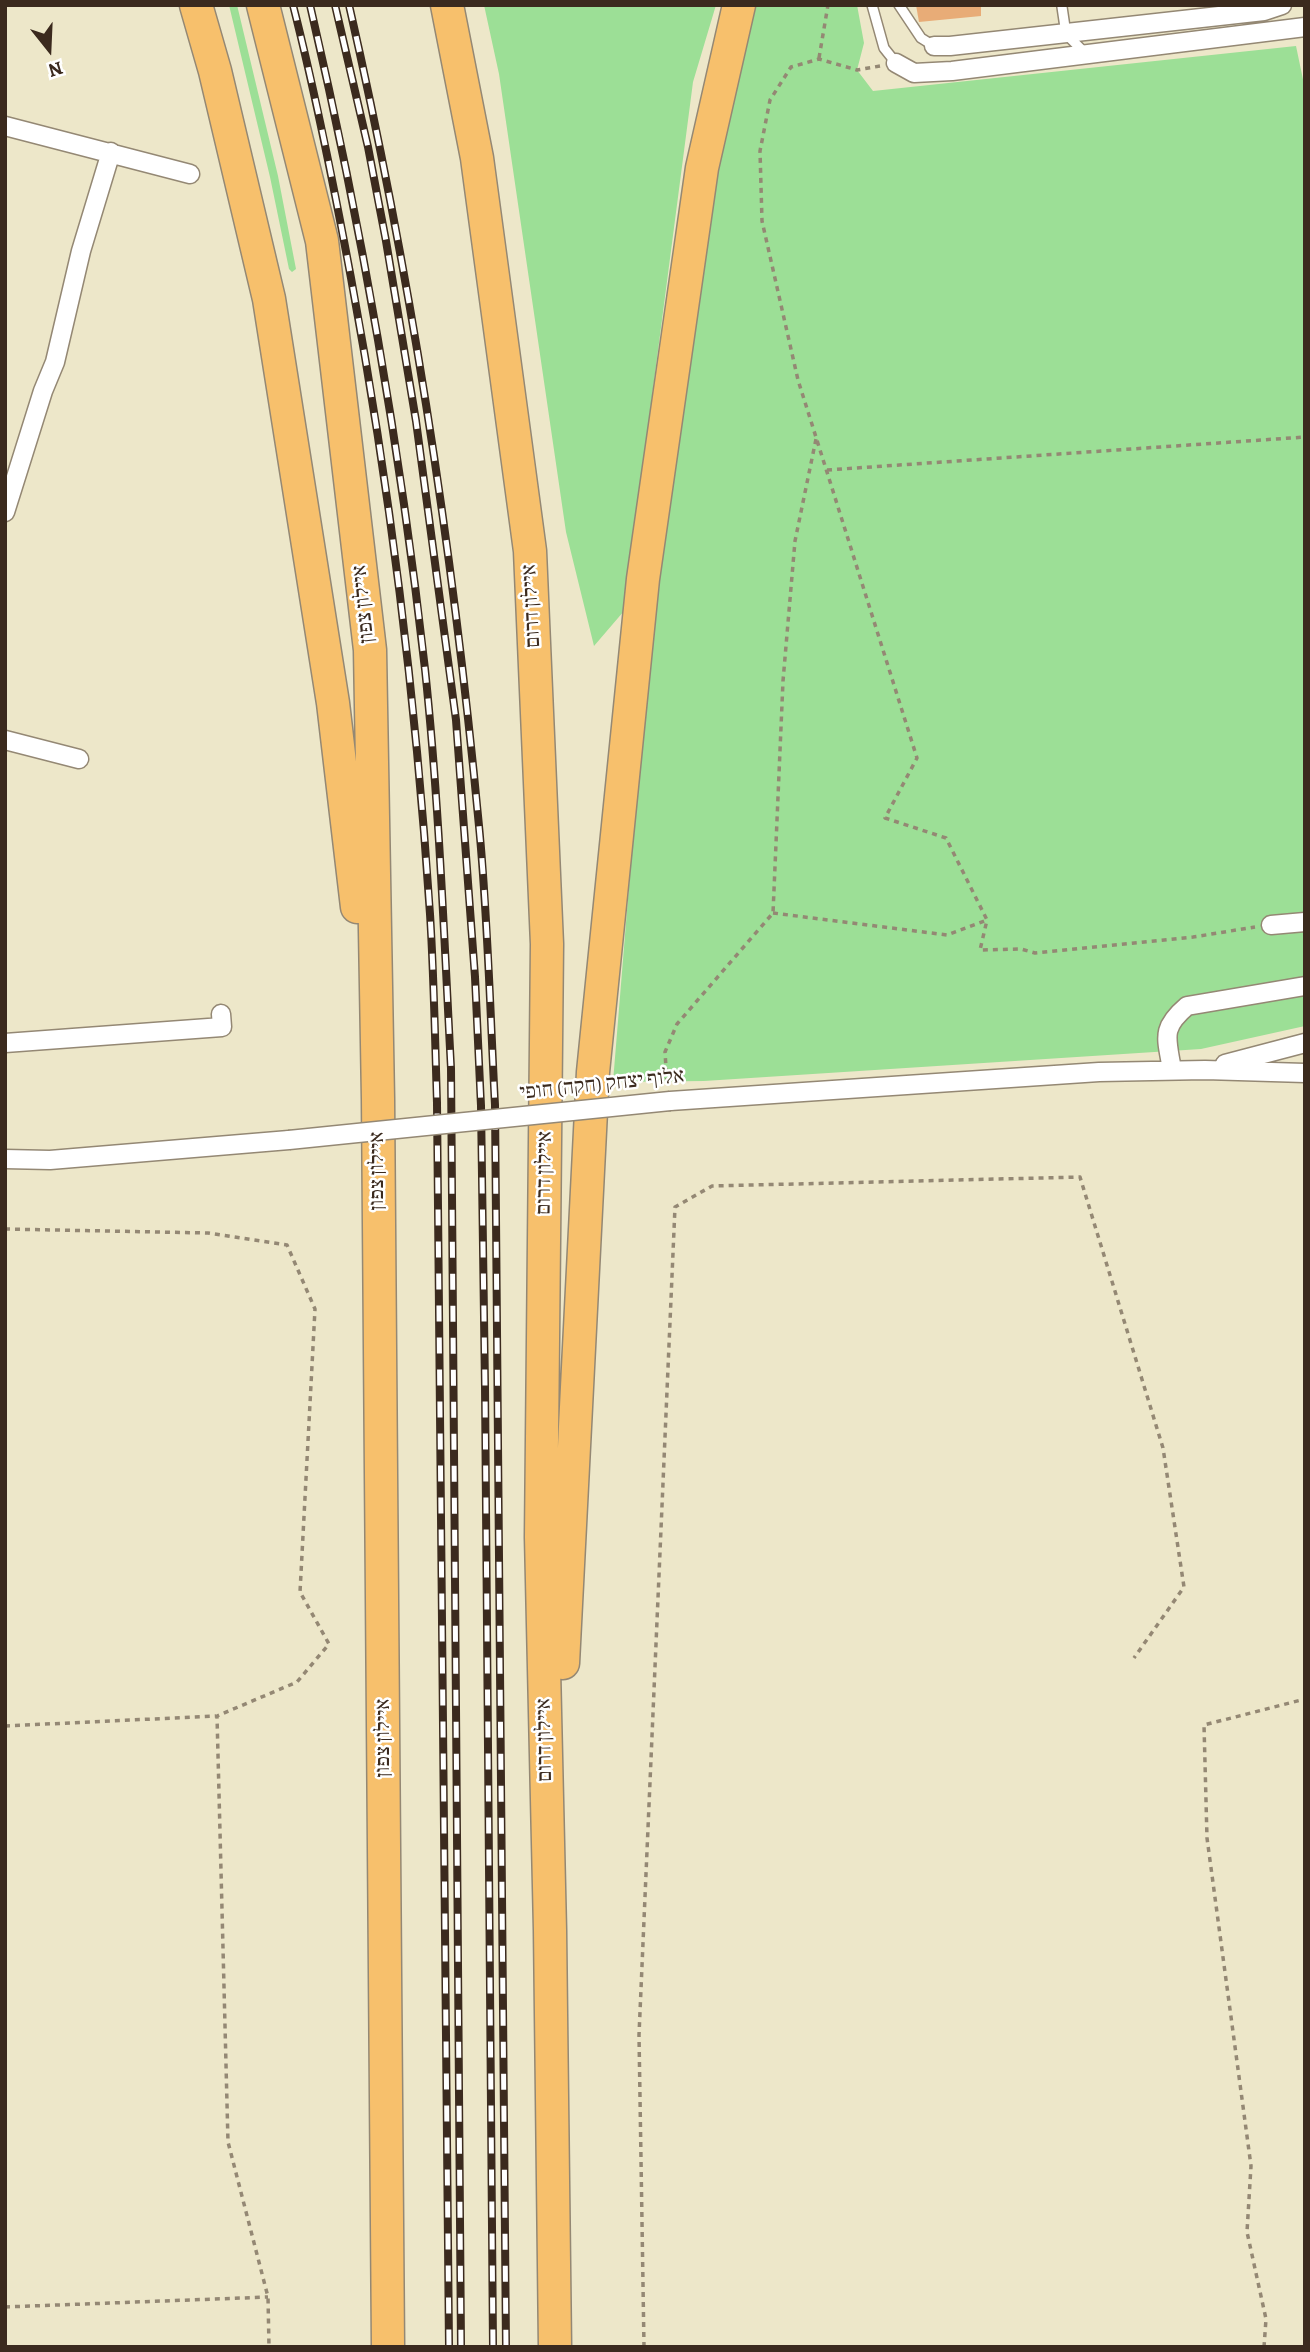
<!DOCTYPE html>
<html>
<head>
<meta charset="utf-8">
<style>
  body { margin:0 }
  #map { position:relative; width:1310px; height:2352px; overflow:hidden; background:#ede7c9; font-family:Alegreya,serif }
  canvas { display:block }
  .frame { position:absolute; inset:0; border:7px solid #3b2a1e; pointer-events:none }
  .north { position:absolute; left:14px; top:14px; width:70px; height:70px; -webkit-text-stroke:5px #fff; paint-order:stroke; rotate:162deg; font-size:19px; font-weight:700; line-height:28px; text-align:center; color:#3b2a1e }
  .north::after { content:''; display:block; margin:auto; width:24px; height:32px; background:#3b2a1e; clip-path:polygon(50% 0,100% 100%,50% 72%,0 100%) }
</style>
</head>
<body>
<div id="map">
<canvas width="1310" height="2352"></canvas>
<div class="frame"></div>
<div class="north">N</div>
</div>
<script>
const ctx = document.querySelector('canvas').getContext('2d');
ctx.lineJoin = 'round';
function fillPath(path, color) {
  ctx.fillStyle = color;
  ctx.fill(path, 'evenodd');
}
function stroke(path, color, width, dash) {
  ctx.strokeStyle = color;
  ctx.lineWidth = width;
  ctx.lineCap = dash ? 'butt' : 'round';
  ctx.setLineDash(dash || []);
  ctx.stroke(path);
}
function label(font, color, halo, rows, align = 'center') {
  ctx.font = font + ' Alegreya,"Frank Ruhl Libre",serif';
  ctx.lineWidth = 5;
  ctx.setLineDash([]);
  ctx.textBaseline = 'middle';
  ctx.strokeStyle = halo;
  ctx.fillStyle = color;
  for (const [text, x, y, turn = 0] of rows) {
    ctx.save();
    ctx.translate(x, y);
    ctx.rotate((+turn || 0) * Math.PI / 180);
    ctx.textAlign = isNaN(turn) ? turn : align;
    if (halo) ctx.strokeText(text, 0, 0);
    ctx.fillText(text, 0, 0);
    ctx.restore();
  }
}
fillPath(new Path2D(`
  M229,5h8l41,171 18,93 -4,3 -3,-3 -19,-92z
  M484,5h232l-23,77 -69,529 -30,35 -28,-114 -67,-458z
  M750,5h107l7,38 -7,27 16,21 423,-45 9,43v937l-104,23 -497,32 -91,1 38,-465 60,-452z`), '#9cdf96');
fillPath(new Path2D(`
  M916,5h65v11l-62,6z`), '#e8ac77');
const service = new Path2D(`
  M872,5l12,43 12,15
  M899,5l22,33 13,8
  M1062,7l4,27 19,19`);
const minor = new Path2D(`
  M934,46h16l314,-35 18,-6
  M896,63l18,10 38,-2 353,-44
  M5,126l185,48
  M5,512l38,-121 12,-29 26,-111 30,-99
  M5,740l74,19
  M1271,925l34,-3
  M5,1043l217,-16 -1,-13
  M1225,1064l80,-21
  M1172,1070c-5,-32 -12,-41 15,-64l118,-20
  M670,1101l429,-29 106,-2 100,3
  M5,1159l45,1 239,-20`);
const motorway = new Path2D(`
  M196,5l19,66 54,228 64,404 24,204
  M263,5l59,236 48,409 8,449 10,1248
  M447,5l30,153 53,393 17,393 -6,593 9,393 5,417
  M563,1663l30,-591 50,-493 59,-411 37,-163`);
stroke(service, '#948874', 12);
stroke(minor, '#948874', 21);
stroke(motorway, '#948874', 35);
stroke(new Path2D(`
  M819,58l9,-53
  M880,66l-23,4 -38,-11 -28,8 -21,33 -10,51 2,70 36,159 119,378 -32,60 61,20 41,82 -7,30 41,-1 14,4 158,-16 62,-10
  M827,470l478,-33
  M773,913l174,22 40,-15
  M667,1083l-2,-31 12,-28 96,-111 10,-232 12,-140 21,-102
  M5,1229l203,4 79,12 28,64 -15,283 29,52 -32,38 -80,34 11,426 40,155 1,50
  M5,1726l211,-10
  M5,2307l263,-10
  M644,2347l-5,-312 36,-828 37,-21 368,-9 83,271 21,139 -50,71
  M1264,2347l2,-28 -19,-87 4,-66 -44,-328 -3,-113 101,-26`), '#948874', 3.5, [5, 5]);
stroke(service, '#fff', 9);
stroke(minor, '#fff', 18);
stroke(motorway, '#f7c06c', 32);
const rail = new Path2D(`
  M293,5c23,90 41,182 58,273 39,210 65,423 79,636 4,63 5,126 7,189l12,1244
  M310,5c51,219 90,441 115,664 14,133 19,266 26,399l10,1279
  M335,5l33,142 18,94 30,180 40,299 19,257 6,129 4,281 8,960
  M349,5c62,271 104,545 130,821 9,93 11,186 16,279l11,1242`);
stroke(rail, '#3b2a1e', 8);
stroke(rail, '#fff', 5, [16]);
const minorBridge = new Path2D(`
  M289,1140l381,-39`);
stroke(minorBridge, '#948874', 21, []);
stroke(minorBridge, '#fff', 18);
label('21px', '#3b2a1e', '#fff', [
  ["איילון צפון",364,604,-96],
  ["איילון דרום",532,606,-93],
  ["אלוף יצחק (חקה) חופי",602,1085,-6],
  ["איילון צפון",378,1171,-90],
  ["איילון דרום",545,1173,-89],
  ["איילון צפון",384,1738,-90],
  ["איילון דרום",545,1740,-91]
]);
</script>
</body>
</html>
